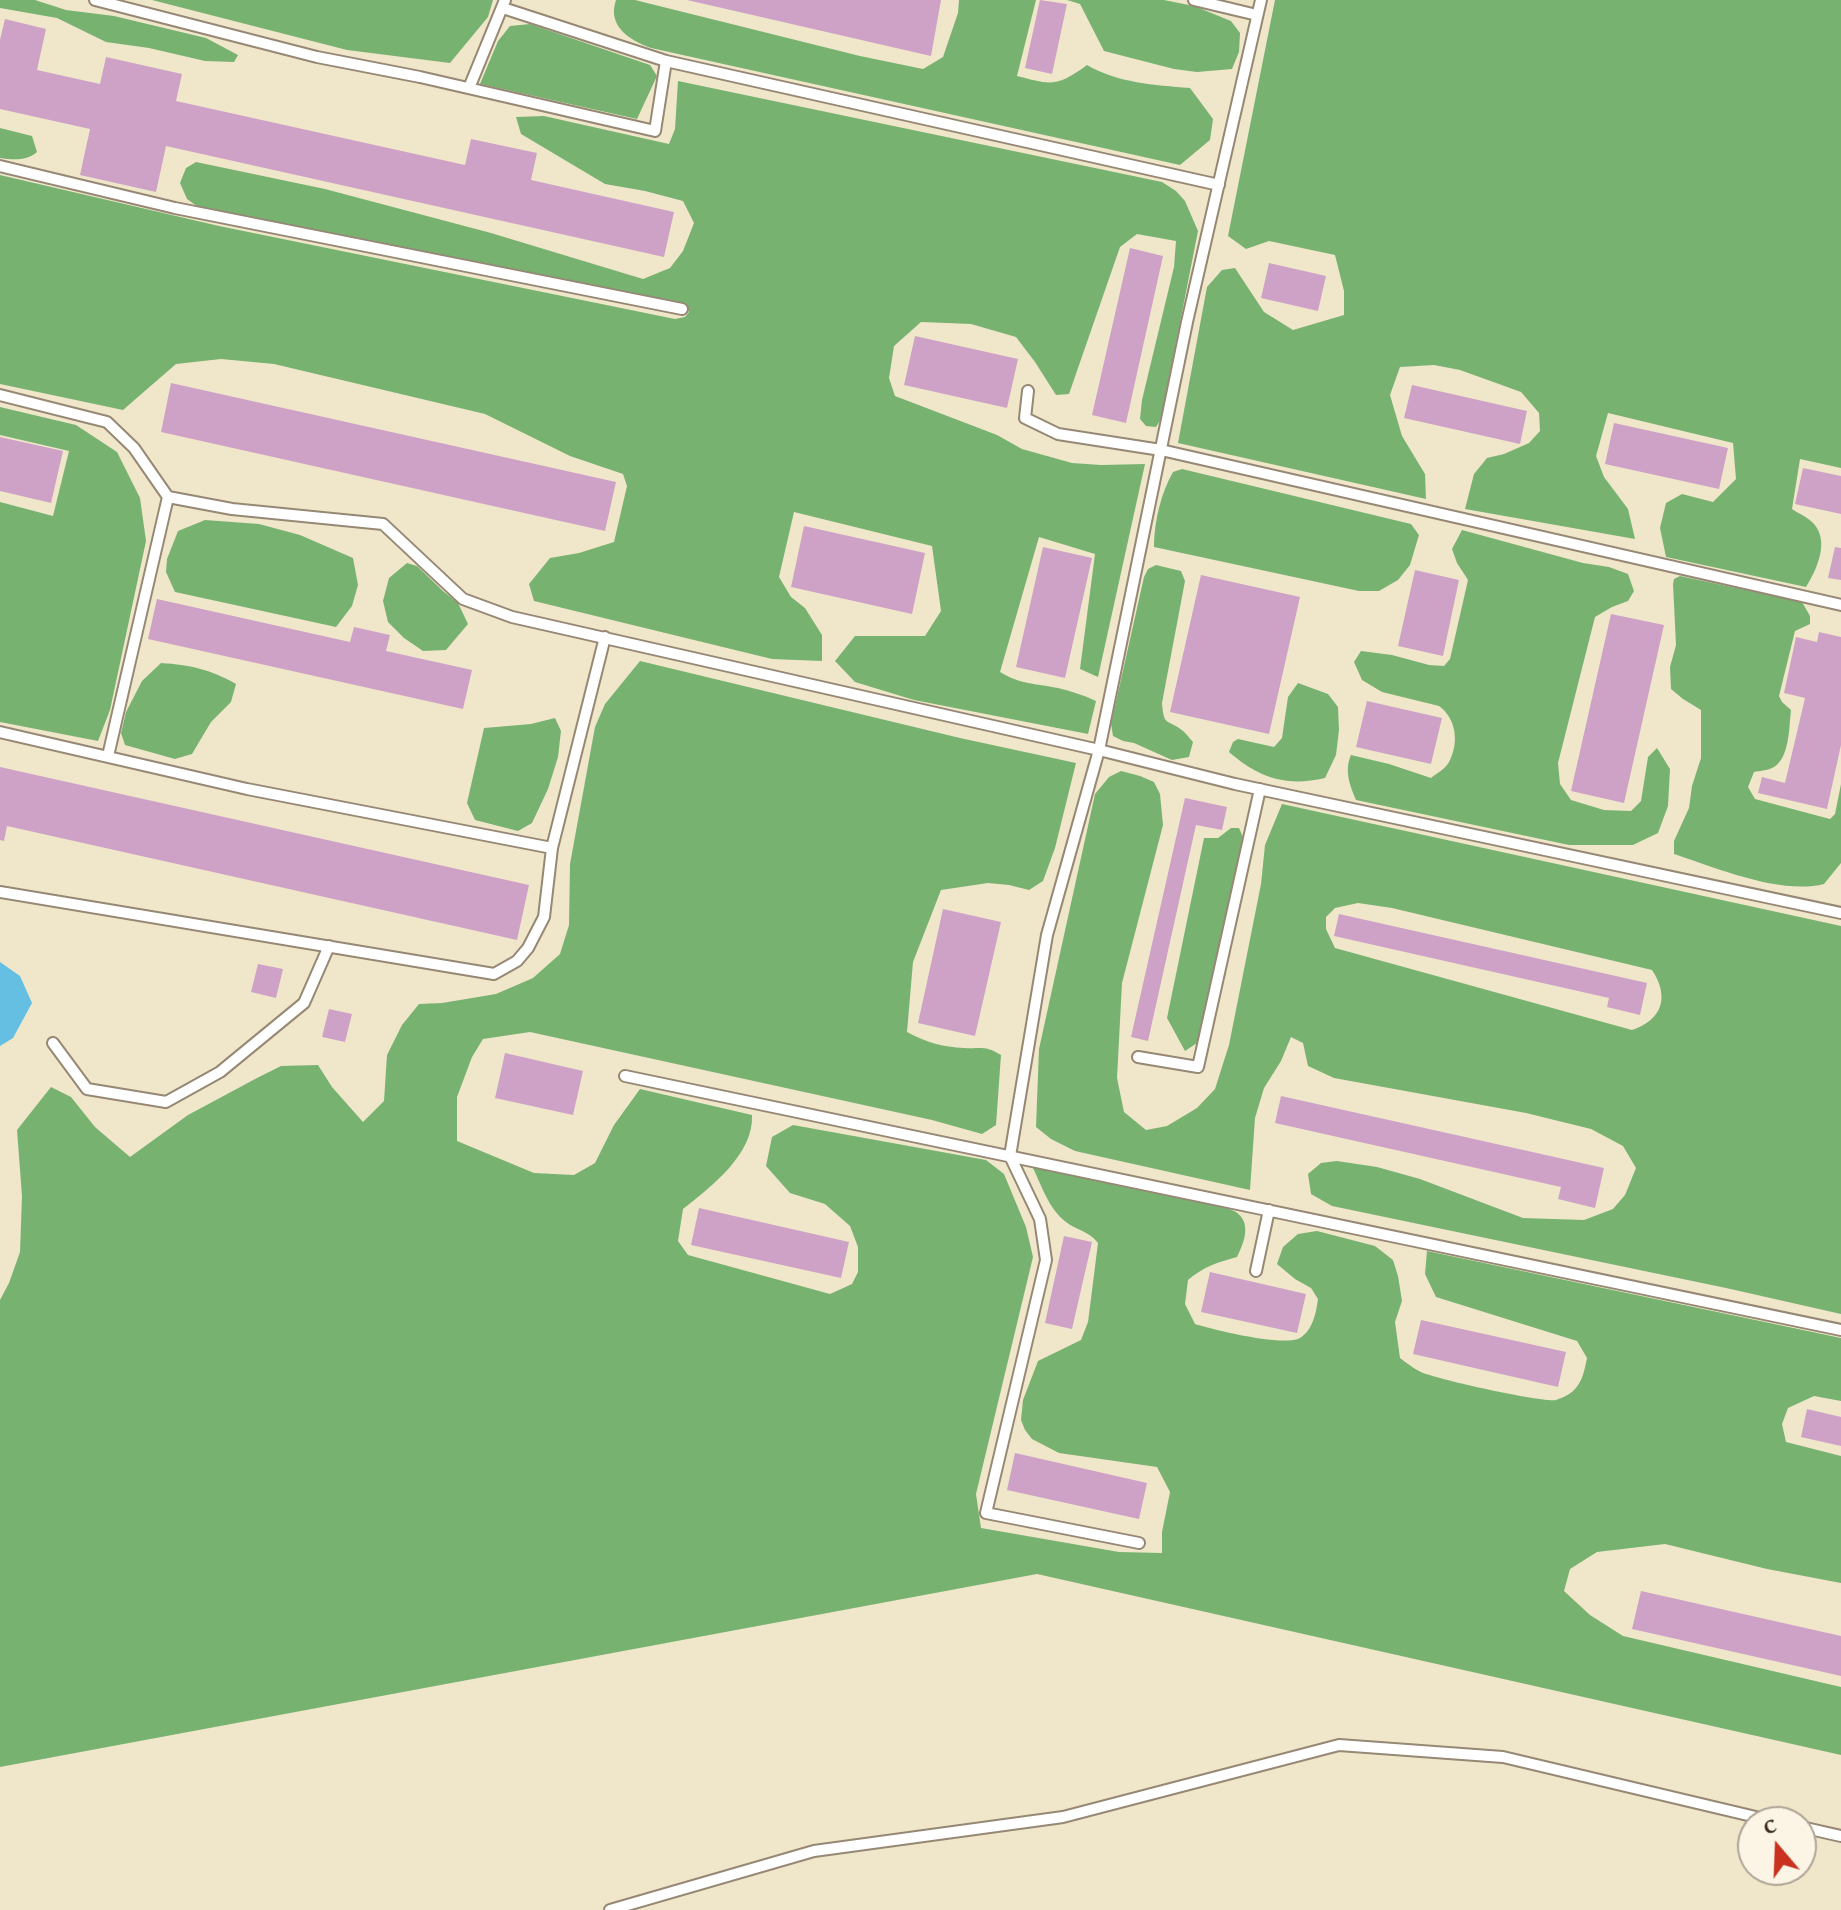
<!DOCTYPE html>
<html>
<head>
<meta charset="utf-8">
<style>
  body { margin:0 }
  #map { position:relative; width:1841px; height:1910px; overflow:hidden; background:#f0e7cb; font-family:"Gentium Book Plus",serif }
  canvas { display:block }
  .north { position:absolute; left:1737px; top:1806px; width:80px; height:80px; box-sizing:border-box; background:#fcf5e5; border:2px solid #afa495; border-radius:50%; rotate:341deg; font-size:22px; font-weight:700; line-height:32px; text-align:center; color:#3b2a1e }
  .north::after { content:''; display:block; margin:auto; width:28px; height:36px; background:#c8321e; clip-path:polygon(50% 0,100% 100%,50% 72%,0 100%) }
</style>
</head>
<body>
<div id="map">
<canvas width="1841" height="1910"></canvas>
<div class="north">С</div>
</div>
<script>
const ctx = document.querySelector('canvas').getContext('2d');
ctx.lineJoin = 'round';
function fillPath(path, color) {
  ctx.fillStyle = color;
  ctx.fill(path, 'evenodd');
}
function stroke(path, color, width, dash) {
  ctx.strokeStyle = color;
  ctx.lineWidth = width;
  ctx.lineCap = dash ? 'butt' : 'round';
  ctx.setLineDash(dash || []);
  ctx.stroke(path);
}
fillPath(new Path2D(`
  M0,0h35l31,10 48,6 92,22 32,17 -4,7 -29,-1 -56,-13 -43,-6 -49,-24 -57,-10z
  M152,0h341l-5,17 -38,46 -103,-13z
  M616,0h19l225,56 63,13 20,-12 15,-44 1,-13h77l-19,76c34,9 40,11 70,-11 31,18 67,20 103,23l23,31 -3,21 -30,25 -529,-117c-22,-8 -44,-22 -35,-48z
  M1067,0h97l30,6 37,15 9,12 -1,19 -7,17 -35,3 -23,-3 -70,-18 -24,-47z
  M1275,0h566v468l-41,-9 -8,50c7,5 16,8 22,15 16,18 2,47 -8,63l-140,-30 -6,-29 6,-25 16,-9 31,8 23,-23 -3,-36 -125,-30 -12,43 8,21 24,32 7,30 -170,-30 9,-35 13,-16 17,-4 25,-11 11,-12 -1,-18 -18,-21 -61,-22 -26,-5 -34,2 -10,28 12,41 23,38 1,25 -248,-56 29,-156 15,-17 13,-2 29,44 29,18 51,-15v-24l-9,-36 -66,-14 -23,8 -18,-13z
  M530,24l120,41 7,11 -20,43 -157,-35 18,-43 12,-15z
  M678,81l484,101 14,9 9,10 13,30 -37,188 -5,8 -10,-1 -6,-7 2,-19 32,-133 2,-26 -39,-7 -17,13 -51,147 -13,1 -21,-33 -19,-25 -45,-13 -50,-2 -27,24 -5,32 6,18 102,39 25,14 50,14 29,2 44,-1 -47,213 -18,-8 15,-115 -56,-17 -39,135c22,13 34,11 58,16 13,3 25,7 38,13l-8,33 -174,-34 -59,-18 -20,-21 20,-25h70l16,-25 -9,-65 -138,-34 -15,65 12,20 14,11 17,27v26l-50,-2 -238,-58 -5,-17 21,-26 29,-5 35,-11 13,-56 -4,-12 -53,-18 -85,-42 -211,-50 -53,-5 -45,5 -53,46 -123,-26v-209l219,51 456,93 10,-2 4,-5 -6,-8 -485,-97 -11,-8 -7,-16 6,-15 10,-6 129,27 166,44 152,46 27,-11 13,-17 11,-28 -11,-22 -38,-10 -40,-7 -84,-50 -5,-17 28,-1 125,28 6,-15z
  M0,128l32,8 5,16c-10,9 -24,8 -37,6z
  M0,407l76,18 41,27 23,46 6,43 -36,169 -12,31 -98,-19v-220l53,14 16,-65 -69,-16z
  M1182,469l229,55 8,11 -9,30 -12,15 -19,11h-20l-205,-44c0,-25 7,-54 19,-75z
  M205,520l54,4 41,11 53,23 5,27 -6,21 -16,21 -161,-35 -9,-20 1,-13 11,-28z
  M1462,530l121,33 26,4 19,7 6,17 -6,10 -16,6 -17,10 -37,146 2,21 11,16 33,10 27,1 10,-10 7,-44 9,-9 13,21 -2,37 -10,27 -25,12h-64l-213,-45c-6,-15 -12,-29 -5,-45l38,9 42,14c6,-5 16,-10 19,-18 9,-18 6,-42 -11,-54l-57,-14 -20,-12 -8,-18 7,-11 31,4 37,10 15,1 6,-7 18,-79 -11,-17 -5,-14z
  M407,563l10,3 26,25 15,12 10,21 -22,26 -23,1 -19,-13 -16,-16 -5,-21 6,-23z
  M1156,565l25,6 4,10 -23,122c2,25 5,15 21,28 4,3 6,7 10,11l-4,15 -17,3 -38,-17 -11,-2 -10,-5 -2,-12 33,-147 4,-8z
  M1680,576l122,26 8,14v8l-15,7 -16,65 3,6 9,8c-2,16 -1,47 -17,57 -5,3 -14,4 -20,5l-6,15 7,12 75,20 5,-5 6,-30v79l-17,21c-43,11 -108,-16 -150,-30v-13l15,-33 3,-22 9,-28v-48l-18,-11 -12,-10 -1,-22 6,-22 -3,-61 1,-5z
  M640,661l320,77 116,25 -21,85 -12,33 -14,9 -20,-5 -21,-2 -47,7 -28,72 -6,70c18,10 36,15 57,16 18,1 20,-3 37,7l-5,70 -14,9 -50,-14 -402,-88 -47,7 -11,18 -15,40v44l77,32 40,2 21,-12 19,-38 26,-36 112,26c2,39 -41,72 -69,94l-5,32 10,14 142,39 22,-10 6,-12v-25l-8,-21 -25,-22 -35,-11 -24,-27 6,-29 21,-12 193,35 18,14 22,53 7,30 -57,237 5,34 138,24 43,1v-21l8,-40 -13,-25 -98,-14 -27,-14 -7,-9 -4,-10 2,-20 15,-39 43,-21 7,-18 10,-79c-9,-12 -22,-13 -32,-21 -18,-14 -24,-36 -34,-56 56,12 113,21 168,36 11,3 27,5 36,10 16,11 8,31 1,45 -19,5 -34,10 -49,23l-3,24 10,20c19,6 89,23 105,14 13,-8 16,-25 18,-39l-7,-11 -16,-9 -18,-15 6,-17 15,-13 19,-3 58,15 18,14 5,16 4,25 -7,21 5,36c7,5 14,11 21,14 14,7 123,31 135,28 23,-7 27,-21 31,-42l-10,-17 -141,-44 -11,-23 2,-23 414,87v63l-27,-5 -26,12 -6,16 4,18 55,14v127l-74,-14 -102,-25 -68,8 -27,17 -6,22 26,24 33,21 218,51v68l-804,-181 -1037,193v-467l9,-17 11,-31 2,-56 -5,-66 34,-43 20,10 24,30 35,30 58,-42 69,-37 24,-12 37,-1 14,22 31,35 21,-21 3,-46 15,-30 17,-21 23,-1 54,-9 37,-16 27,-24 9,-29 1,-61 25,-137 10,-23z
  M161,663c29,2 49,6 75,21l-5,18 -20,20 -19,32 -17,5 -50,-14 -4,-12 5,-21 16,-31z
  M1298,683l30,11 10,13 1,23 -3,25 -11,23c-39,9 -66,0 -96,-26l4,-10 5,-3 36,8 8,-9 6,-41z
  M555,718l6,13 -3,26 -10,32 -16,34 -14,8 -43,-11 -8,-17 17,-75 47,-4z
  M1121,771l19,5 14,6 6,12 3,31 -41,158 -5,95 7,34 22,18 21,-4 30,-18 18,-19 14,-44 32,-161 4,-39 17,-41 559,122v388l-115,-26 -394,-82 -21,-12 -3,-20 13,-11 16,-2 40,6 43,12 103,39 61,2 29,-11 12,-14 11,-27 -13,-22 -32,-17 -65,-16 -192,-35 -26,-12 -5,-23 -12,-6 -10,24 -17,27 -9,30 -5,72 -175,-39 -24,-12 -15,-12 3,-78 56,-255 14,-17zM1358,903l34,5 260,62c18,27 10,50 -20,60l-297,-82 -9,-19v-12l9,-9z
  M1231,828h8l4,9 -46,206 -12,8 -18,-33 37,-180h14z`), '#78b271');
fillPath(new Path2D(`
  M0,962l20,14 12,27 -19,35 -13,8z`), '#64bfe2');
fillPath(new Path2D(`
  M687,0h254l-10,56z
  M1040,0l27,4 -15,70 -27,-6z
  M5,19l41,10 -9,41 63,14 6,-27 76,17 -6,27 289,64 6,-26 66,14 -6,27 143,32 -10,45 -498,-111 -10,46 -76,-17 10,-46 -90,-20v-69z
  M1130,248l33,8 -37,167 -34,-8z
  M1269,263l57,13 -8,35 -57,-13z
  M915,336l103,23 -11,49 -103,-23z
  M171,383l445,99 -11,49 -444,-99z
  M1412,385l115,26 -7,33 -116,-26z
  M1614,423l114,25 -9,41 -114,-25z
  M0,437l63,14 -12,52 -51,-12z
  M1803,468l38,8v38l-46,-10z
  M804,526l121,27 -13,61 -121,-27z
  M1043,547l49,11 -27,120 -49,-11z
  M1835,547l6,1v32l-13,-2z
  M1415,570l44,10 -16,76 -45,-10z
  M1201,575l99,22 -31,137 -99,-22z
  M157,599l193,43 4,-15 36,8 -4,16 86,19 -9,39 -315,-70z
  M1611,614l53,11 -40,178 -53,-12z
  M1819,632l22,5v108l-14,64 -69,-16 4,-16 23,6 20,-85 -21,-5 12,-56 21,5z
  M1367,701l75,17 -11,46 -75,-17z
  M0,767l529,118 -12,55 -510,-114 -3,15 -4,-1z
  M1185,798l42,9 -5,23 -26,-5 -48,216 -17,-4z
  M943,909l58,13 -26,114 -57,-13z
  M1339,914l308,69 -7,32 -33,-8 2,-9 -275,-62z
  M258,964l25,5 -7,29 -25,-6z
  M329,1009l23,5 -7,28 -23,-5z
  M505,1053l78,18 -10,44 -78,-17z
  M1281,1096l323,72 -9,40 -37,-9 3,-12 -286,-64z
  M699,1208l150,34 -8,36 -150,-33z
  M1064,1236l28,6 -20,87 -27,-6z
  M1210,1272l96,22 -9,39 -96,-21z
  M1421,1320l145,32 -8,35 -145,-33z
  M1807,1409l34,8v29l-40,-9z
  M1015,1453l132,30 -8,36 -132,-29z
  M1641,1591l200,45v40l-209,-47z`), '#cea2c6');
const service = new Path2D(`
  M95,0l222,57 103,20 235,54 11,-70
  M1194,0l63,15
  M503,8l163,53 553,124
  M469,88l36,-88
  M0,166l175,42 507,101
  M1028,391l-3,27 33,16 103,16 680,155
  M0,395l107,27 27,26 34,49 64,12 151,15 80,75 49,18 587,133 136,34 606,129
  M0,732l247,57 305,59 53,-211
  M108,756l60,-259
  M0,892l494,82 23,-13 11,-13 16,-31 8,-69
  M53,1043l34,46 79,13 54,-30 84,-69 25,-57
  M1138,1057l60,10 62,-278
  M625,1076l1216,254
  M1256,1271l13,-61
  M1139,1543l-153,-30 60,-253 -6,-41 -30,-63 37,-221 52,-185 88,-428 74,-322
  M1801,1827l40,9
  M610,1910l204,-59 249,-34 276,-72 164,12 274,65`);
stroke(service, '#968874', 14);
stroke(service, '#fff', 10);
</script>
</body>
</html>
